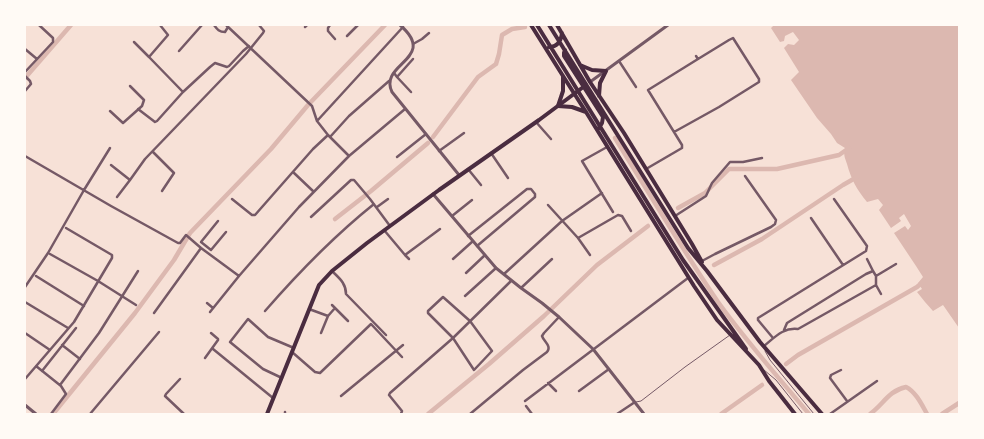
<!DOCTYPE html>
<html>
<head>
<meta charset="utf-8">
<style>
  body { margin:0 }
  #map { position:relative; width:984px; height:439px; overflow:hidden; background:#f7e1d7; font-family:"Noto Sans",sans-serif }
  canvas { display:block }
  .frame { position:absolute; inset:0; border:26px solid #fffaf5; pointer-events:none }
</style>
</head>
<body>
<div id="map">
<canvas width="984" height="439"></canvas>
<div class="frame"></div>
</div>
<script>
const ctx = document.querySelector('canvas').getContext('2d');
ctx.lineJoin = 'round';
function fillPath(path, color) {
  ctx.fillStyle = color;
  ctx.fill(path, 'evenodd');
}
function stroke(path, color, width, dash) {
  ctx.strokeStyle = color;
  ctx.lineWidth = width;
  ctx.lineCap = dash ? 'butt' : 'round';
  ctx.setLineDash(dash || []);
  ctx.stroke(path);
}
fillPath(new Path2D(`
  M774,25h185v303l-16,-23 -10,6 -8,-9 -8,-10 5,-3 -4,-6 5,-6 -7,-11 -22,-33 11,-7 3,4 3,-4 -7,-12 -5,4 2,3 -10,7 -12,-18 4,-5 -5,-6 -11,3c-10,-12 -16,-23 -20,-38 -2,-6 -4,-10 -2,-16l-8,-5 -6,-9 -14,-16 -26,-38 8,-8 -15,-24 4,-4 6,1 5,-5 -6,-8 -8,4 -1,5 -4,1 -9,-14z`), '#dcb8b0');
stroke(new Path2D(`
  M25,78l46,-53
  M433,137l45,-60 18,-13 3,-10 3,-19 10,-6 13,-2
  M615,138c34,55 67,111 103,164 28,39 60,75 91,112
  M678,208l27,-15 24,-24h48l62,-14 10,-7
  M335,219l36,-28 57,-48
  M714,265l48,-26 81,-54 14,-8
  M786,364l12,-9 119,-68 7,-6
  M53,414l82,-101 39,-53 16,-27 81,-84 37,-44 77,-80
  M428,414l61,-50 55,-48 53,-51 51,-39
  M721,414l41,-29
  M870,414c14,-10 18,-23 36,-27 10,5 16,18 21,27
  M942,414l17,-11`), '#dcb8b0', 4.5);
stroke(new Path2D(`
  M765,351l5,9 44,54
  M764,370l12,10 27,34
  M636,402l5,-1 44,-34 45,-32`), '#755966', 1);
stroke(new Path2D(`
  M160,25l8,10 -19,22 34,35
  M214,25c3,4 5,7 11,7l3,-5
  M226,25l86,81 5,15 11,14 21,21
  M330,25l-2,3v3l7,8
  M305,27l2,-2
  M347,36l11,-11
  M134,42l15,15
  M413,44l9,-5 7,-6
  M25,49l12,10
  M179,51l23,-26
  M619,61l17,26
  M25,72l28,-30v-4l-14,-13
  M394,73l3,4 16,-18
  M25,76l5,5 1,3 -6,7
  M397,77l14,15
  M138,109l17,13 2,-1 26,-29 27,-25 5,-4 12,4 2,-1 14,-15 6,-5
  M110,111l13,12 19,-17 2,-6 -14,-14
  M317,121l86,-94
  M536,122l15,17
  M674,132l-26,-42 50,-31
  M330,137l19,-21 40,-35
  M607,147l-25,14 31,51
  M439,151l25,-18
  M153,152l21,21 -12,18
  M491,153l17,25
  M25,156l86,50 67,37h2l6,-8 15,13 38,28
  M397,157l29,-23
  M111,165l19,15 15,-21 101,-105 17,-21 1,-2 -5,-6
  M468,169l13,16
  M646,169l36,-21v-3l-8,-13 45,-25 40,-25v-3l-26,-41 -4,2 -31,19 -2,-3
  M293,172l21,20
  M117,197l13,-17
  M232,199l20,16h3l58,-66 15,-14
  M548,205l30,33 12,17
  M377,207l11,-8
  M452,216l20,-16
  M675,216l31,-20 6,-13 18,-21h13l19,-4
  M311,217l40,-37h3l16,19 20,27
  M811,218l32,47
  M384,230l21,25 35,-26
  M468,236l59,-47h4l4,5v3l-58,49
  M578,238l40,-23 4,1 9,15
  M211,250l-10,-8 17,-21
  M211,250l15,-18
  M50,254l48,27 38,24
  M405,255l4,4
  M453,259l20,-18
  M867,259l6,12
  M702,261l13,-7 56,-27 4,-3 1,-4 -31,-44
  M332,271c7,7 14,12 14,23l40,41
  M466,273l19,-18
  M504,274l58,-53 40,-28
  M36,276l48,30
  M876,276l20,-12
  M876,285l5,9
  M25,287l23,-34 36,-63 26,-42
  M521,288l31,-29
  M465,296l31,-28
  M443,297l27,24 22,30 -18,19 -21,-32 -25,-25v-2z
  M25,302l43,26
  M207,303l6,5
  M332,305l16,16
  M309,309l19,7
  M265,311c34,-39 69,-75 109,-107
  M210,312l29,-36 60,-69 50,-51 56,-47
  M154,313l47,-65
  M25,333l25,17
  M321,333l7,-17 7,-8
  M773,338l-15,-18v-2l108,-67 1,-5 -33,-47
  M62,345l18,14
  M764,346c11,-9 20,-19 34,-17l78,-44v-9l-3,-5 -7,3 -79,49 -3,7
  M213,349l60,49
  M292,352l23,20 5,1 51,-49 31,33
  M205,358l13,-18v-1l-7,-6
  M36,366l25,20 5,8 -15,20
  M841,370l-10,5 -1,3 17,23
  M42,371l34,-43
  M282,378l-19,-9 -33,-27 18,-23 20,18 26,11
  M25,379l49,-57 38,-64v-3l-46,-27
  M180,379l-14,15 -1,2 19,18
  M548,383l8,8
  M60,385l39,-52 39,-62
  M579,391l30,-22
  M341,396l62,-51
  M525,401l163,-123
  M526,406l6,8
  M90,414l69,-82
  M285,414v-2
  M401,414l1,-3 -13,-16 1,-2 63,-55 58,-57
  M470,414l53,-44 24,-18c5,-6 -3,-10 -5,-16l2,-3 15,-16
  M617,414l18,-12
  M830,414l47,-33`), '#755966', 2.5);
stroke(new Path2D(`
  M400,25c39,34 -22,38 -8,67l67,83
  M590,82l78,-57
  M433,194l63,74 25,20 21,15 17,14 34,32 51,65
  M25,405l11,9`), '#755966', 3);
stroke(new Path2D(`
  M267,414l52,-129 13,-14 35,-28 72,-53 100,-70 47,-35`), '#4a2c40', 4);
stroke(new Path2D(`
  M531,25l32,51 23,36 29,47 79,127 23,34 42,45 10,16 26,33
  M537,25l146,235 63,89
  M549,25l139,223 19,23 53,71 62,72
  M557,25l33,57 34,51 68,111 10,18
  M549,47c9,0 12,-6 13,-14
  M565,50l-1,3v3l39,61 -1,6 -3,5
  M580,65l12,5 14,1 -6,12 -1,13
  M563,76v15l-5,15 14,1 14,5`), '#4a2c40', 4);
</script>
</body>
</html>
